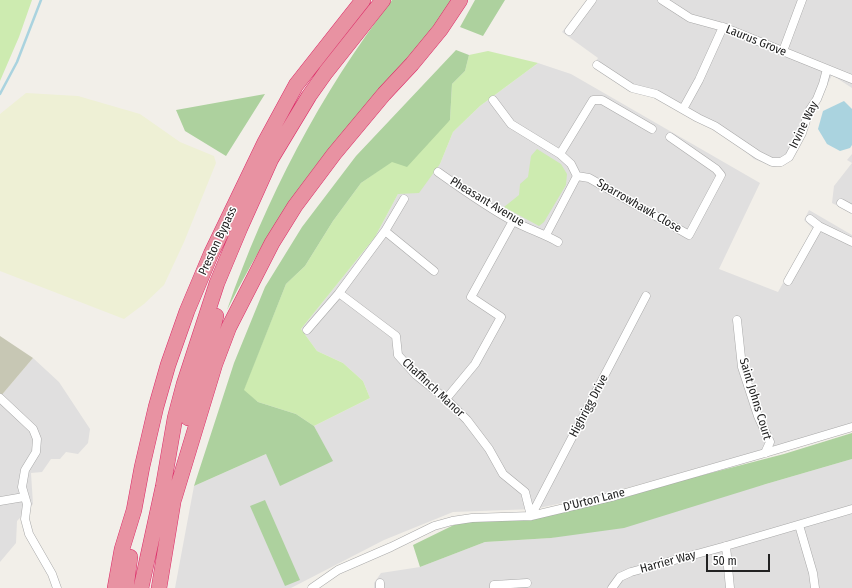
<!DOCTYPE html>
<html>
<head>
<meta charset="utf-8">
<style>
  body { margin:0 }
  #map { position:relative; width:852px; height:588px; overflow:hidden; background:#f2efe9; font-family:"Fira Sans Condensed",sans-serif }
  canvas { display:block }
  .scale { position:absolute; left:706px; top:554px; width:64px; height:18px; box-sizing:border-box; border:2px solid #222; border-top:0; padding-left:5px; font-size:12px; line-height:14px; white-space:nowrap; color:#222; -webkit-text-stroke:3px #fff; paint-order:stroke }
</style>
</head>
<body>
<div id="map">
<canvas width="852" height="588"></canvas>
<div class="scale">50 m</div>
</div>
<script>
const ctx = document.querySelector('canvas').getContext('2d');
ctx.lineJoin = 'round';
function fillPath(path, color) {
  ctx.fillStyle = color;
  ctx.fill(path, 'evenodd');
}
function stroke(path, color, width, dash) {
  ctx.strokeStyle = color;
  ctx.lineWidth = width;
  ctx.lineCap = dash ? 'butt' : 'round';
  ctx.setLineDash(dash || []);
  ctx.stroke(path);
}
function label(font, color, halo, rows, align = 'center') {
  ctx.font = font + ' "Fira Sans Condensed",sans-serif';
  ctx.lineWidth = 3;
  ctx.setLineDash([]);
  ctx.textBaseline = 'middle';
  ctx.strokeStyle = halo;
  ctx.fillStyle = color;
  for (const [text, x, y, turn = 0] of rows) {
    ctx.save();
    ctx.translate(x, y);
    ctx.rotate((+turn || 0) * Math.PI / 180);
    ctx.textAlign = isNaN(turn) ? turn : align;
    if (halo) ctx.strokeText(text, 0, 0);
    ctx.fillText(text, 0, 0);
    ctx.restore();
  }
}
fillPath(new Path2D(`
  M587,0h265v88l-20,-13 -27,58 -16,29 -15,5 -20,-8 -16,-14 -23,-16 -58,-32 -23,-5 -41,-27 5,-7 -36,-26z
  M538,63l33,11 189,109 -41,86 59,23 35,-63 -9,-9 5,-10 43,25v188l-90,27 -157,44 -71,15 -81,3 -69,28 -93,48h-116l19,-102 72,-32 66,7 -18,-35 56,-28 -7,-17 -20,-18 -26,-12 -16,-22 74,-92 23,-43 42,-30 13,-32 27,-26z
  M852,154v59l-20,-10 2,-17 18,-23 -5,-3z
  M33,358l26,24 31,47 -2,14 -10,11 -12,-2 -6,7h-9l-9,13 -11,1 2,31 -16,17 -1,22 -16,19v-165z
  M852,459v129h-478v-5l7,-10 39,-6 65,-25 66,-4 215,-54z`), '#e0dfdf');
fillPath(new Path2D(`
  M0,336l33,22 -33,39z`), '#c7c7b4');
fillPath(new Path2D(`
  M26,93l52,3 62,18 40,28 34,14 2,7 -32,79 -20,43 -20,19 -20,15 -124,-48v-157z`), '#eef0d5');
fillPath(new Path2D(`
  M0,0h32l-13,37 -19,44z
  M488,51l50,12 -58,43 -27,26 -13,32 -21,29 -21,1 -23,43 -74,92 16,22 26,12 20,18 7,17 -56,28 -18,-12 -38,-12 -15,-11 43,-107 19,-18 28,-45 28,-38 89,-63 2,-36 13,-13 4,-16z
  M537,149l24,15 6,10 -1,11 -22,37 -5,4 -35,-19 15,-12 1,-11 8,-7 3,-21z`), '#cdebb0');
fillPath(new Path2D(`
  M392,0h59c-30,51 -74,92 -113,138 -44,52 -80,111 -111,172 39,-112 93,-216 165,-310z
  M475,0h30l-22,36 -23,-9z
  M456,50l13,5 -4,16 -13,13 -2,36 -43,47 -15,-5 -31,21 -28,38 -28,45 -19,18 -42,106 14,12 38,12 18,12 19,35 -53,25 -14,-32 -72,32 40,-123 31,-76 37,-60 54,-71z
  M265,94l-39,62 -41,-25 -9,-21z
  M852,433v26l-86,25 -142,44 -73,10 -66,4 -65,25 -7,-22 47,-23 73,-3 251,-65z
  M265,500l35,80 -15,6 -35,-80z`), '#add19e');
fillPath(new Path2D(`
  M844,101l8,8v36l-2,3 -10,3 -13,-7 -9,-15 5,-18z`), '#aad3df');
stroke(new Path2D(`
  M0,94l17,-32 24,-62`), '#aad3df', 2.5);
const minor = new Path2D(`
  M662,0l28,18 33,9 129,52
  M569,31l23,-31
  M783,51l19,-51
  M597,65l35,23 24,6 42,24 17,8 43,29 14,7h9l8,-5 13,-24 7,-22 8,-12 6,-15 4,-15
  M493,100l18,24 49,30 11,10 6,12 -31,59
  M683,109l16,-29 24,-53
  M560,154l33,-54h9l50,29
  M438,172c24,17 49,35 75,49 15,8 31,13 45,21
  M577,176l12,2 100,57 32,-60 -5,-6 -46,-32
  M404,199l-19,32 -46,62 57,43 2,19 18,20 30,24 21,21 22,29 14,25 22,18 6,24
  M841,203l11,6
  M810,219l9,7 33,16
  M385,231l49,40
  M788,281l31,-55
  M737,320l5,47 16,49 12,26 -5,11
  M307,330l32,-37
  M0,398l33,31 4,10 -1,13 -11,18 -3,17 5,17 -2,15 4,15 23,40 5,14
  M446,399l29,-35 26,-47 -30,-20 42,-76
  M0,501l24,-4
  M531,516l115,-220
  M799,525l14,48 2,15
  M726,546l4,42
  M380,583v5
  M312,588l26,-18 53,-23 43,-21 18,-5 20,-3 59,-2 84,-20 150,-43 87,-26
  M494,588v-3l33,-2
  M612,588l8,-11 11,-5 95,-26 126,-37`);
const motorway = new Path2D(`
  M188,418l28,-102
  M174,499l41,-135 14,-37 43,-84 23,-37 39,-52 50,-60 28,-30 28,-34 20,-30
  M115,588l7,-39 12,-39 8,-43 14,-60 12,-42 19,-54 24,-57 54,-112 31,-57 67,-85
  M126,588l4,-31
  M141,588l22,-101 12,-69 9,-34 33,-101 23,-55 31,-69 38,-63 17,-24 57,-72
  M159,588l16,-97`);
stroke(minor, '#a9a9a9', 9);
stroke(motorway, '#dc2a67', 16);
stroke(minor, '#fff', 8);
stroke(motorway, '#e892a2', 15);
label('12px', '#222', '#fff', [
  ["Laurus Grove",756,41,22],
  ["Irvine Way",804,125,-64],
  ["Pheasant Avenue",487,202,31],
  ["Sparrowhawk Close",639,206,30],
  ["Preston Bypass",218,241,-65],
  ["Chaffinch Manor",433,388,43],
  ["Saint Johns Court",755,399,73],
  ["Highrigg Drive",589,406,-62],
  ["D'Urton Lane",594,500,-14],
  ["Harrier Way",668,562,-15]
]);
</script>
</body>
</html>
